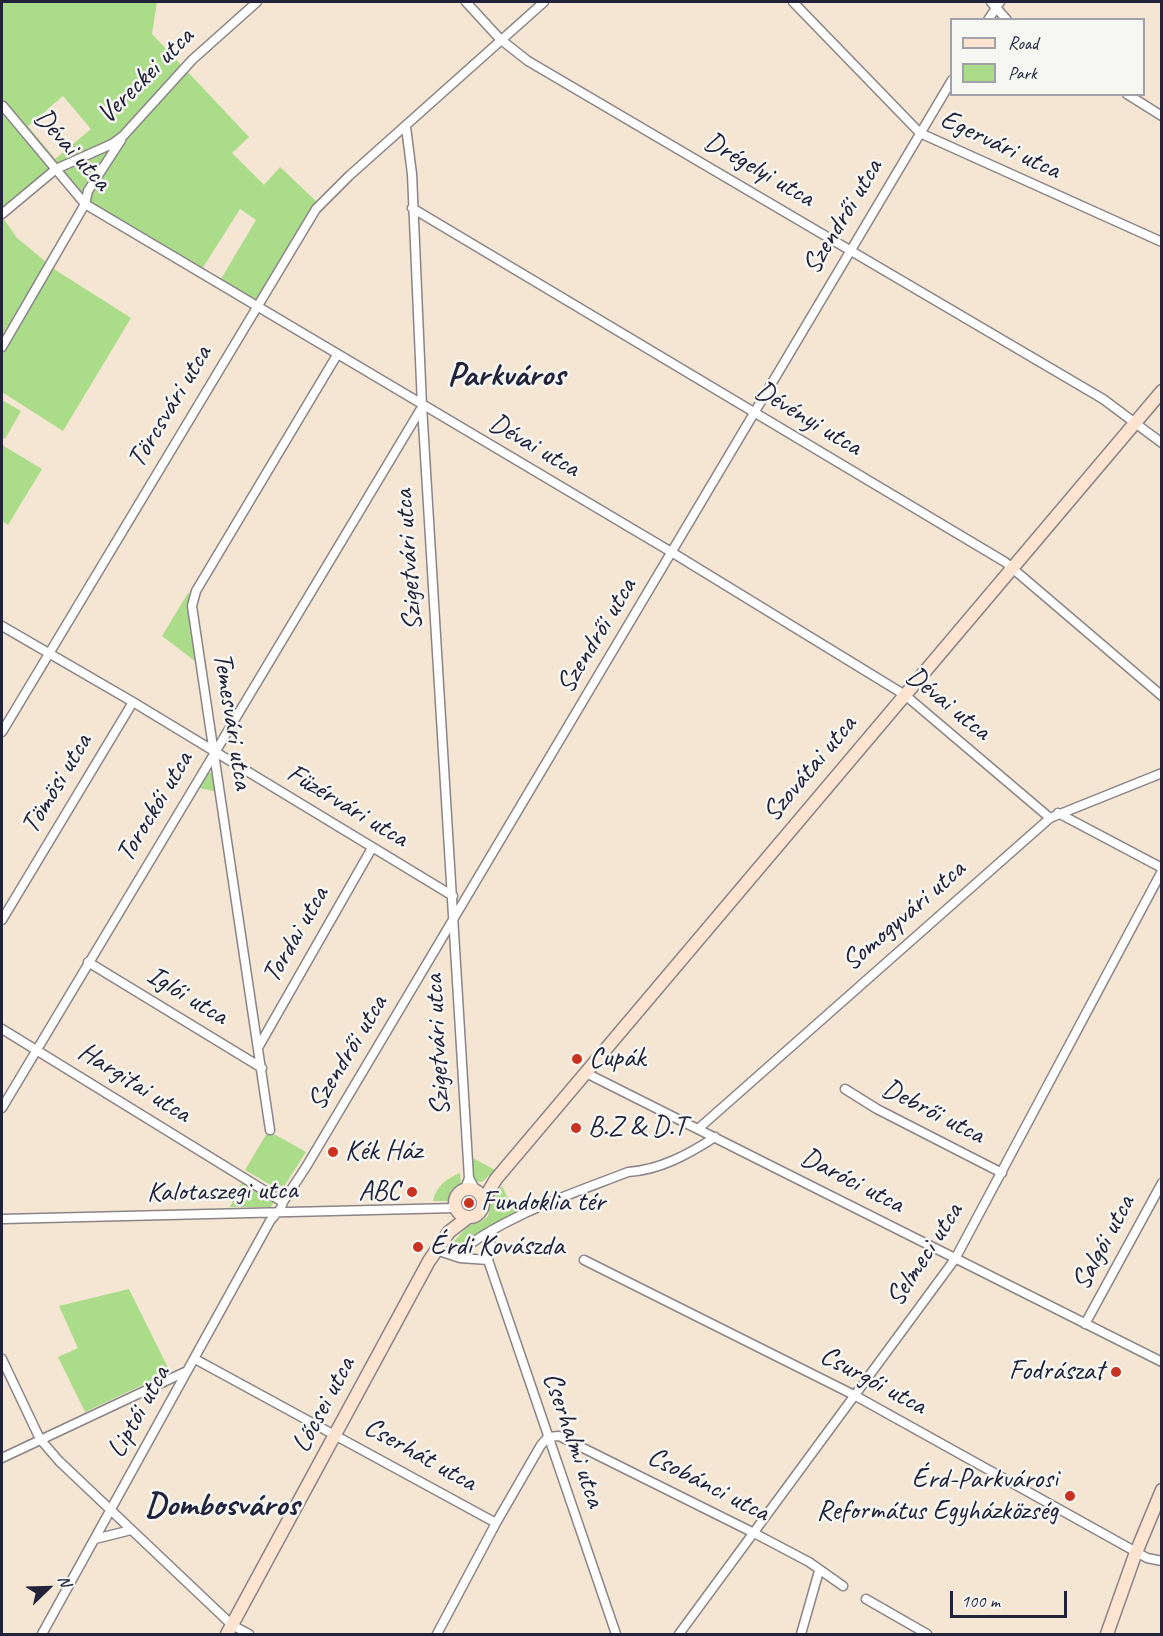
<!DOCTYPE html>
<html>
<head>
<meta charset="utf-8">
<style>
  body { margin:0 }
  #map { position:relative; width:1163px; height:1636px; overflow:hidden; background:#f4e6d3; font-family:Caveat,sans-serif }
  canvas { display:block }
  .frame { position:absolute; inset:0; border:3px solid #22223b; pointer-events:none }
  .legend { position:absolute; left:950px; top:18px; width:195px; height:78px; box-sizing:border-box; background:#f6f6f2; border:2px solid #a1a1a9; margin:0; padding:8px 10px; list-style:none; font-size:18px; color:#22223b }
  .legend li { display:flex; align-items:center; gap:12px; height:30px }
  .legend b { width:30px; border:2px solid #a1a1a9 }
  .north { position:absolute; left:18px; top:1558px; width:60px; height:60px; -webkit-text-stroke:4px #f6f6f2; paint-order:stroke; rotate:67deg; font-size:16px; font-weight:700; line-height:24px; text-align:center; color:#22223b }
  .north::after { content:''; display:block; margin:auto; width:21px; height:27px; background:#22223b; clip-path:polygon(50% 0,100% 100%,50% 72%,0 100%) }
  .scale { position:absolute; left:950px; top:1591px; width:117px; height:27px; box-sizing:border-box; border:3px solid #22223b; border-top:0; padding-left:8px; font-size:18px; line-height:21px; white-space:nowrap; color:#22223b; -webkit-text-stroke:4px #f6f6f2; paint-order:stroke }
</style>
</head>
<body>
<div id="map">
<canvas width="1163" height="1636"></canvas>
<div class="frame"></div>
<ul class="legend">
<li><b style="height:8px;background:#fde4d0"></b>Road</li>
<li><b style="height:16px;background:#abdc8a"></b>Park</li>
</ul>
<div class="north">N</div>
<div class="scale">100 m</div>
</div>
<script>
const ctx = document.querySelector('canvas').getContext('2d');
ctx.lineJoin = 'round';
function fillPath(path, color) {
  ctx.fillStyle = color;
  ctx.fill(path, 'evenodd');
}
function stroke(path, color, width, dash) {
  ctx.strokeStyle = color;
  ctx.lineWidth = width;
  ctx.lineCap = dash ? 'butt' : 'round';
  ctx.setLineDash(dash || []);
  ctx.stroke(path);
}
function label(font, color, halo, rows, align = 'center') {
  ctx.font = font + ' Caveat,sans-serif';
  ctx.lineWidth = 5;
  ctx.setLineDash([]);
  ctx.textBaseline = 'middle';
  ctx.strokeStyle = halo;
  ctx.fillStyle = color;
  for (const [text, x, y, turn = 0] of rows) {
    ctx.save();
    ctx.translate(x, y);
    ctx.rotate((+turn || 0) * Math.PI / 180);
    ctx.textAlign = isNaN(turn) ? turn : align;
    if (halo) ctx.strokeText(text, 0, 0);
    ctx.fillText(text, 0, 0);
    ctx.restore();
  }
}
fillPath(new Path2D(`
  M2,2h155l-5,32 97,103 -17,16 32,32 16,-18 37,35 -60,99 -36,-22 35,-59 -16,-11 -38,60 -111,-66 -29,-34 -59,49 14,20 40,33 74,47 -68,113 -61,-39zM63,96l28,33 -36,30 -27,-33z
  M2,400l19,11 -16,28 -3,-2z
  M2,445l40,24 -34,56 -6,-4z
  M188,593l4,2 4,67 -34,-26z
  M207,772l7,2 3,18 -22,-5z
  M267,1133l7,1 32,18 -25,39 -36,-21z
  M471,1157l24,13 -13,12 -9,-1z
  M460,1173l1,12 -8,6 -3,10h-17c3,-15 13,-22 27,-28z
  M243,1180l28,19 3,3 -3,5h-41z
  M502,1186l7,15 15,9 -75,41 -1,-3 20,-22 14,-5 6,-5 4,-20z
  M129,1289l41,83 -85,40 -27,-55 20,-9 -19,-42z`), '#abdc8a');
const street = new Path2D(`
  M466,2l34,37 28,22 575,338 59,44
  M793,2l127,131 242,109
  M991,2l16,18
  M988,20l12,-18
  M1127,94l35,22
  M3,106l82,98 588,349 232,142 145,123
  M406,127l6,47 10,232 47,772 -4,11
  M412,208l593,354 157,134
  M2,214l54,-45 56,-25 11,-8 69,-76 65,-58
  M2,347l83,-143 3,-13 33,-51
  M2,626l131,76 320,194
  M2,732l314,-523 33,-33 195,-174
  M1058,813l104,55
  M2,920l131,-218
  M88,962l174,106
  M2,1029l281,173
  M259,1046l113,-198
  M586,1073l576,289
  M845,1089l32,20 125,64
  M2,1108l420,-701
  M698,1129l352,-311 112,-45
  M270,1130l-78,-524 4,-15 141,-236
  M469,1178l7,13
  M2,1219l453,-11
  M492,1230l-4,30 128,374
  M436,1250l24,8 28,2
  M454,1256c49,-40 115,-61 174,-84 32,-2 61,-18 87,-35
  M584,1260l270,135 293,163 15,3
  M1085,1324l77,-141
  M2,1359l38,80 19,22 173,164 17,9
  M195,1359l301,164
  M2,1458l185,-87
  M95,1539l36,-9
  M866,1599l61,35
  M42,1634l228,-413 11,-13 2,-6 23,-35 646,-1087
  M437,1634l59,-111 45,-78 7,-8 11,-1 195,97 55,29 34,24
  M679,1634l276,-375 207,-388
  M801,1634l18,-63`);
const secondary = new Path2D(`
  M455 1203a14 14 0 1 1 28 0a14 14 0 1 1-28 0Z
  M483,1201l13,-22 666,-788
  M227,1634l202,-373 20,-29 18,-14
  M1107,1634l28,-79 27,-65`);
stroke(street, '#8b8487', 11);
stroke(secondary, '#8b8487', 15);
stroke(street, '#fff', 8);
stroke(secondary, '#fde4d0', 12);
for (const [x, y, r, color] of [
  [577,1059,6,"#c8321e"],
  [576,1128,6,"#c8321e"],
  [333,1152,6,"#c8321e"],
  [412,1192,6,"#c8321e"],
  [469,1203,6,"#c8321e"],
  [418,1247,6,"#c8321e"],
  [1116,1372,6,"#c8321e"],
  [1070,1496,6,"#c8321e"]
]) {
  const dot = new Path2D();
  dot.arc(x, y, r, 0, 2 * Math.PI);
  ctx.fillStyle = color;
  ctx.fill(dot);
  stroke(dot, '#f6f6f2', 2);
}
label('28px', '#22223b', '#f6f6f2', [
  ["Vereckei utca",146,76,-45],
  ["Egervári utca",1000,145,25],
  ["Dévai utca",72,150,48],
  ["Drégelyi utca",759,170,30],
  ["Szendrői utca",843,217,-59],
  ["Törcsvári utca",170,407,-59],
  ["Dévényi utca",808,419,31],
  ["Dévai utca",534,446,30],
  ["Szigetvári utca",409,560,-94],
  ["Szendrői utca",597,636,-59],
  ["Dévai utca",948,704,39],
  ["Temesvári utca",232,721,81],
  ["Szovátai utca",810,769,-50],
  ["Tömösi utca",57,784,-59],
  ["Füzérvári utca",347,806,31],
  ["Torockói utca",155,807,-59],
  ["Somogyvári utca",904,916,-41],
  ["Tordai utca",296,935,-60],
  ["Iglói utca",187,996,31],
  ["Szigetvári utca",438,1045,-93],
  ["Szendrői utca",348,1053,-59],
  ["Hargitai utca",134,1083,32],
  ["Debrői utca",933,1112,27],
  ["Daróci utca",852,1181,27],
  ["Kalotaszegi utca",222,1192,-1],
  ["Salgói utca",1104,1243,-62],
  ["Selmeci utca",925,1255,-57],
  ["Csurgói utca",873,1381,28],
  ["Lőcsei utca",324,1405,-62],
  ["Liptói utca",139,1412,-61],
  ["Cserhalmi utca",573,1440,71],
  ["Cserhát utca",420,1455,29],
  ["Csobánci utca",708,1485,27]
]);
label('28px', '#22223b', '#f6f6f2', [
  ["Cupák",589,1059],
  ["B.Z & D.T",588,1128],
  ["Kék Ház",345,1152],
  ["ABC",400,1192,"right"],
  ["Fundoklia tér",481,1203],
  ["Érdi Kovászda",430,1247],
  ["Fodrászat",1104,1372,"right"],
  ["Érd-Parkvárosi",1058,1480,"right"],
  ["Református Egyházközség",1058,1512,"right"]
], 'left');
label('bold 34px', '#22223b', '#f6f6f2', [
  ["Parkváros",506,376],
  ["Dombosváros",222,1506]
]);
</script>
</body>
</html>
